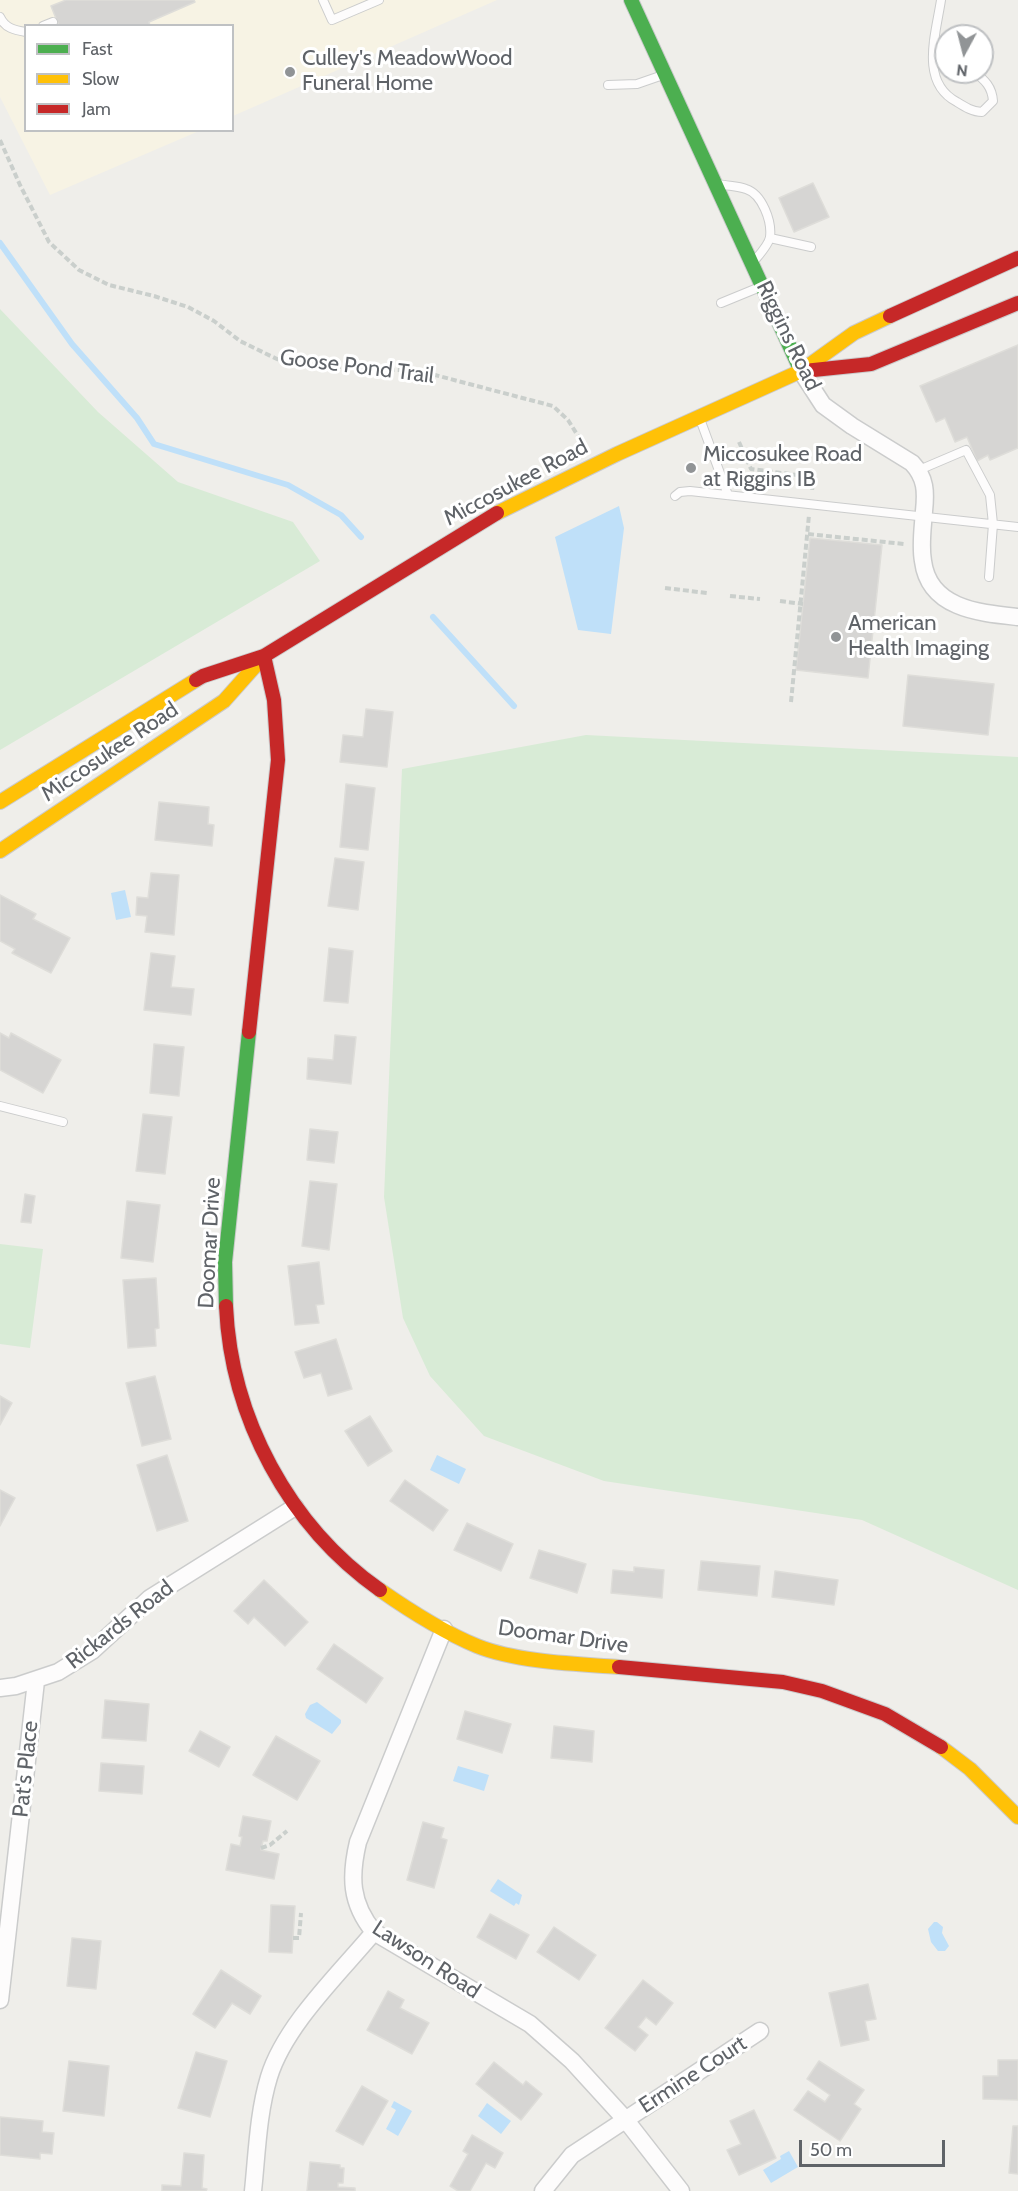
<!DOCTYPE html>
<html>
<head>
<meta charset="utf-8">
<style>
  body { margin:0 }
  #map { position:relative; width:1018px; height:2191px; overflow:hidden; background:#efeeea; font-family:Cabin,sans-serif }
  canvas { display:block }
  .legend { position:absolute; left:24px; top:24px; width:210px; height:108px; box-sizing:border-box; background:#fff; border:2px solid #bfc1c3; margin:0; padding:8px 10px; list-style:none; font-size:18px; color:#5f6368 }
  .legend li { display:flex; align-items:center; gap:12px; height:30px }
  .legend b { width:30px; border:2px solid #bfc1c3 }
  .north { position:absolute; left:934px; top:24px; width:60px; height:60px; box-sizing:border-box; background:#fff; border:2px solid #bfc1c3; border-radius:50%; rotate:187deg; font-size:16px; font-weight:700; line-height:24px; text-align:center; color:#5f6368 }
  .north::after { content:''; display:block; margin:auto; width:21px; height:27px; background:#919496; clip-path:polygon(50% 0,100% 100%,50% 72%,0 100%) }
  .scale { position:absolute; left:799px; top:2140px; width:146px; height:27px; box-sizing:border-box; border:3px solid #5f6368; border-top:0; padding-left:8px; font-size:18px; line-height:21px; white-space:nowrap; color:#5f6368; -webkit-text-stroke:4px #fff; paint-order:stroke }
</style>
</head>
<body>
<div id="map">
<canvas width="1018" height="2191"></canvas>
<ul class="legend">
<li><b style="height:8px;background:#4caf50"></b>Fast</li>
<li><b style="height:8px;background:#ffc107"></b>Slow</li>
<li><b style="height:8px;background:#c62828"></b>Jam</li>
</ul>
<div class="north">N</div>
<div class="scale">50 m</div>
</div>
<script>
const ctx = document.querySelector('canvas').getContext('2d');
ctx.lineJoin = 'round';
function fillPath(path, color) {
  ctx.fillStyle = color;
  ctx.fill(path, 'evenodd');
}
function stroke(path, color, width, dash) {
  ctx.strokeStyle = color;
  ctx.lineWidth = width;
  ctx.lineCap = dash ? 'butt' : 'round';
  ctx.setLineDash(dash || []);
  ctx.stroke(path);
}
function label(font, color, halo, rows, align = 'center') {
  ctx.font = font + ' Cabin,sans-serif';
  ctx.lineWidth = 6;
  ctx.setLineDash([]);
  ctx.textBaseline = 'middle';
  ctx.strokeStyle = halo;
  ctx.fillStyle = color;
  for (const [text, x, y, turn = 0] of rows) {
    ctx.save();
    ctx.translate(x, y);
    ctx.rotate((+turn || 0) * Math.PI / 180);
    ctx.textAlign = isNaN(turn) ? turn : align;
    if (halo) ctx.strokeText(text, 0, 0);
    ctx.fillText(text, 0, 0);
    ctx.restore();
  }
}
fillPath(new Path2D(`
  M0,0h497l-264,116 -1,-90h-206v104l173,1 -149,64 -50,-98z`), '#f7f3e4');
fillPath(new Path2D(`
  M0,309l98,103 80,70 115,40 27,39 -320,189z
  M586,735l432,22v833l-156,-70 -258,-39 -120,-45 -54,-60 -27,-58 -19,-121 18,-428z
  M0,1244l43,5 -13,99 -30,-4z`), '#d8ebd6');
fillPath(new Path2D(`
  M619,506l5,22 -13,106 -33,-4 -23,-93z
  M125,890l6,27 -15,3 -5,-27z
  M437,1455l29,14 -7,15 -29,-14z
  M317,1702l24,18v3l-9,11 -26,-16 -1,-4 5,-9z
  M458,1766l31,9 -5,16 -31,-10z
  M498,1879l24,16 -3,10 -3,-2 -2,3 -24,-15z
  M934,1922h3l6,5 -1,6 7,13 -4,5h-7l-7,-9 -3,-13z
  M394,2101l18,10 -14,25 -12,-7 10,-19 -5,-3z
  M487,2103l24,18 -10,13 -23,-18z
  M789,2151l9,16 -27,16 -8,-13 18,-11 -1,-3z`), '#bfe0f9');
stroke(new Path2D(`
  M0,243l72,101 65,74 17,26 134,41 53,30 20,22
  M433,617l81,89`), '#bfe0f9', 6);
const building = new Path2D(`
  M66,0h128l1,2 -46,20 1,4h-91l-8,-20z
  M813,183l16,34 -35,15 -15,-34z
  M1018,345v103l-28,12 -2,-5 -11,6 -10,-24 -12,5 -10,-24 -9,4 -16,-36z
  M810,538l72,7 -14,133 -72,-8z
  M908,675l86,9 -6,51 -85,-9z
  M366,709l27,3 -6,55 -47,-5 3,-27 20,2z
  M346,784l29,4 -7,62 -28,-3z
  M159,802l50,5 -1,17 6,1 -2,21 -57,-6z
  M335,858l29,4 -6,48 -30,-4z
  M151,873l28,2 -5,60 -29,-3 2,-16 -11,-1 1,-18 11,1z
  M0,895l36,19 -3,5 37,19 -19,35 -39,-20 3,-4 -15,-8z
  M329,948l24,3 -5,52 -24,-2z
  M151,953l24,3 -4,31 23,2 -3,26 -47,-5z
  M0,1033l9,5 2,-5 50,27 -18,33 -43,-23z
  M335,1035l21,2 -5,47 -44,-5 1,-21 25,2z
  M154,1044l30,3 -5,49 -29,-3z
  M143,1114l29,3 -7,57 -29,-3z
  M310,1129l28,3 -4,31 -27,-3z
  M310,1181l27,3 -8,66 -27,-4z
  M25,1194l10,2 -4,27 -10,-1z
  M127,1201l33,4 -7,57 -32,-4z
  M319,1262l5,42 -8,1 3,18 -24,2 -7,-59z
  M156,1278l3,50 -4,1 1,17 -28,2 -5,-68z
  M336,1339l16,50 -24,7 -7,-23 -17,5 -9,-26z
  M155,1376l16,63 -29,7 -16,-63z
  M0,1396l12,7 -12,22z
  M370,1416l22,35 -24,15 -23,-35z
  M167,1455l21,66 -31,10 -20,-66z
  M405,1480l43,30 -15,21 -43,-30z
  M0,1490l15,8 -15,28z
  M467,1523l46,21 -12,27 -47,-21z
  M539,1550l47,14 -9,29 -47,-15z
  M701,1561l59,5 -3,30 -59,-6z
  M634,1567l30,3 -2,28 -51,-5 2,-23 21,2z
  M775,1571l63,9 -4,25 -62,-8z
  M264,1580l44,42 -23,24 -31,-29 -6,7 -14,-13z
  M334,1644l49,34 -17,25 -49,-34z
  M105,1700l44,4 -3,37 -44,-3z
  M465,1711l46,13 -9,29 -45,-14z
  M554,1726l40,5 -2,31 -41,-4z
  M200,1731l30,16 -11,20 -30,-16z
  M276,1736l44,25 -23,39 -44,-25z
  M101,1763l43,3 -2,28 -43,-3z
  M243,1816l28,5 -4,20h-4l-2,9 18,4 -5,25 -48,-9 5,-26 9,2 2,-9 -3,-1z
  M423,1822l21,6 -3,10 6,2 -13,48 -27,-8z
  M271,1905l24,1 -3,47 -23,-1z
  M490,1914l39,21 -13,24 -39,-22z
  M554,1927l42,28 -17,25 -42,-28z
  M72,1938l29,3 -5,48 -29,-3z
  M221,1970l40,26 -11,18 -18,-11 -17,25 -22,-14z
  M643,1980l30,23 -17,22 -10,-8 -8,10 10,8 -13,16 -30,-23z
  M868,1984l8,35 -11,2 4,19 -28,6 -12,-53z
  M388,1991l16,9 -4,8 29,15 -17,31 -45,-24z
  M196,2052l31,9 -17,56 -32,-9z
  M998,2060h20v40l-35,-1v-23h15z
  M69,2061l40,5 -5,50 -41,-5z
  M819,2061l45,29 -10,14 7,5 -21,32 -46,-31 14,-19 17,11 5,-7 -23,-16z
  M494,2062l29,23 3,-4 16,13 -21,26 -45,-36z
  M362,2086l26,15 -25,44 -27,-14z
  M754,2110l22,48 -37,17 -12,-25 14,-6 -11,-23z
  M0,2117l43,4 -1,11 12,1 -2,21 -12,-1v6l-40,-4z
  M1013,2126h5v48l-9,-1z
  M472,2135l31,18 -8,15 -9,-5 -16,28h-12l-8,-5 18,-32 -5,-3z
  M184,2153l20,2 -2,33 5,1 -1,2h-44v-6l19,1z
  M310,2162l30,3v3h4l-1,15h-5v4l17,1v3h-48z`);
fillPath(building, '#d6d5d3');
stroke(building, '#deddd9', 1.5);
const lane = new Path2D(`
  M323,0l9,20 47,-20
  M941,0c-5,34 -22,82 16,102 8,5 16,10 25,10l11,-11c-1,-14 -8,-21 -19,-29
  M0,17c5,11 14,13 26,15
  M43,26l10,-4
  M934,41l12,9
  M608,85l29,-1 26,-9
  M719,184c8,2 19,2 27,5 16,5 26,32 24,48 -1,7 -10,17 -15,23
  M770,238l41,9
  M721,303l39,-16
  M700,419l28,76
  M919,470l47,-20 24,45 3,29 -4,53
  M675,496l5,-4 10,-1 328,36
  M0,1106l63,16`);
const street = new Path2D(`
  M801,371l22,34 29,21 60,37c14,15 14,29 12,48 -1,16 -4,34 -1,50 6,48 57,52 95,56
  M444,1629l-86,213c-8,34 -8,61 16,90l156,92 42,37 53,58 56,72
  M0,1688l16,-2 42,-14 34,-21 58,-53 145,-91
  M0,2000l36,-319
  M253,2191c4,-38 5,-78 16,-114 16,-52 70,-103 105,-145
  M543,2191l29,-36 188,-124`);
const fast = new Path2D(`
  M631,0l170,371
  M226,1306l-1,-44 24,-230`);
const slow = new Path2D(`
  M497,513l120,-59 184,-83 53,-38 36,-17
  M0,802l196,-122
  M0,851l224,-150 40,-45
  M380,1590c30,21 63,42 97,56 40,16 99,18 142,21
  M941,1747l29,22 48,48`);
const jam = new Path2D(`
  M890,316l128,-58
  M804,371l67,-7 147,-61
  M196,680l7,-4 61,-20 233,-143
  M249,1032l29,-272 -4,-60 -10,-44
  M226,1306c5,112 63,220 154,284
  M619,1667l164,15 39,9 63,23 56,33`);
stroke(lane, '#cbcccc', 10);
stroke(street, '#cbcccc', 19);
stroke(fast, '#cacacb', 16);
stroke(slow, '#cacacb', 16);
stroke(jam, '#cacacb', 16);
stroke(new Path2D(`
  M0,140l20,45 29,57 30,28 30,15 45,11 34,11 26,14 26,20 41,20 24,4 95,5 35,5 118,31 15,14 17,27
  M739,442l12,27 62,8 -1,15
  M808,534l96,10
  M665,588l42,5
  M730,596l30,3
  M780,601l23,3
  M791,702l18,-187
  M261,1848l9,-3 17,-14
  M293,1938h6l2,-25`), '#cacfcc', 4, [6, 3]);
stroke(lane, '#fdfcfc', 8);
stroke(street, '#fdfcfc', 16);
stroke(fast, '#4caf50', 14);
stroke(slow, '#ffc107', 14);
stroke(jam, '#c62828', 14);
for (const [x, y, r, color] of [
  [290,72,6,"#919496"],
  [691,468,6,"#919496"],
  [836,637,6,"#919496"]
]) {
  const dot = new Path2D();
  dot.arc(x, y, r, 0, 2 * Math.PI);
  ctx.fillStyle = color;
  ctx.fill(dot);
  stroke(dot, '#fff', 2);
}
label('22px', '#5f6368', '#fff', [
  ["Culley's MeadowWood",302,59],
  ["Funeral Home",302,84],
  ["Miccosukee Road",703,455],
  ["at Riggins IB",703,480],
  ["American",848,624],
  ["Health Imaging",848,649]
], 'left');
label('22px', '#5f6368', '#fff', [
  ["Riggins Road",788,336,64],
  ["Goose Pond Trail",357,367,7],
  ["Miccosukee Road",516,483,-28],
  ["Miccosukee Road",110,752,-34],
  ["Doomar Drive",210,1243,-87],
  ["Rickards Road",120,1625,-38],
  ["Doomar Drive",563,1637,8],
  ["Pat's Place",26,1769,-84],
  ["Lawson Road",426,1960,33],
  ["Ermine Court",693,2075,-33]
]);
</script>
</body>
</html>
